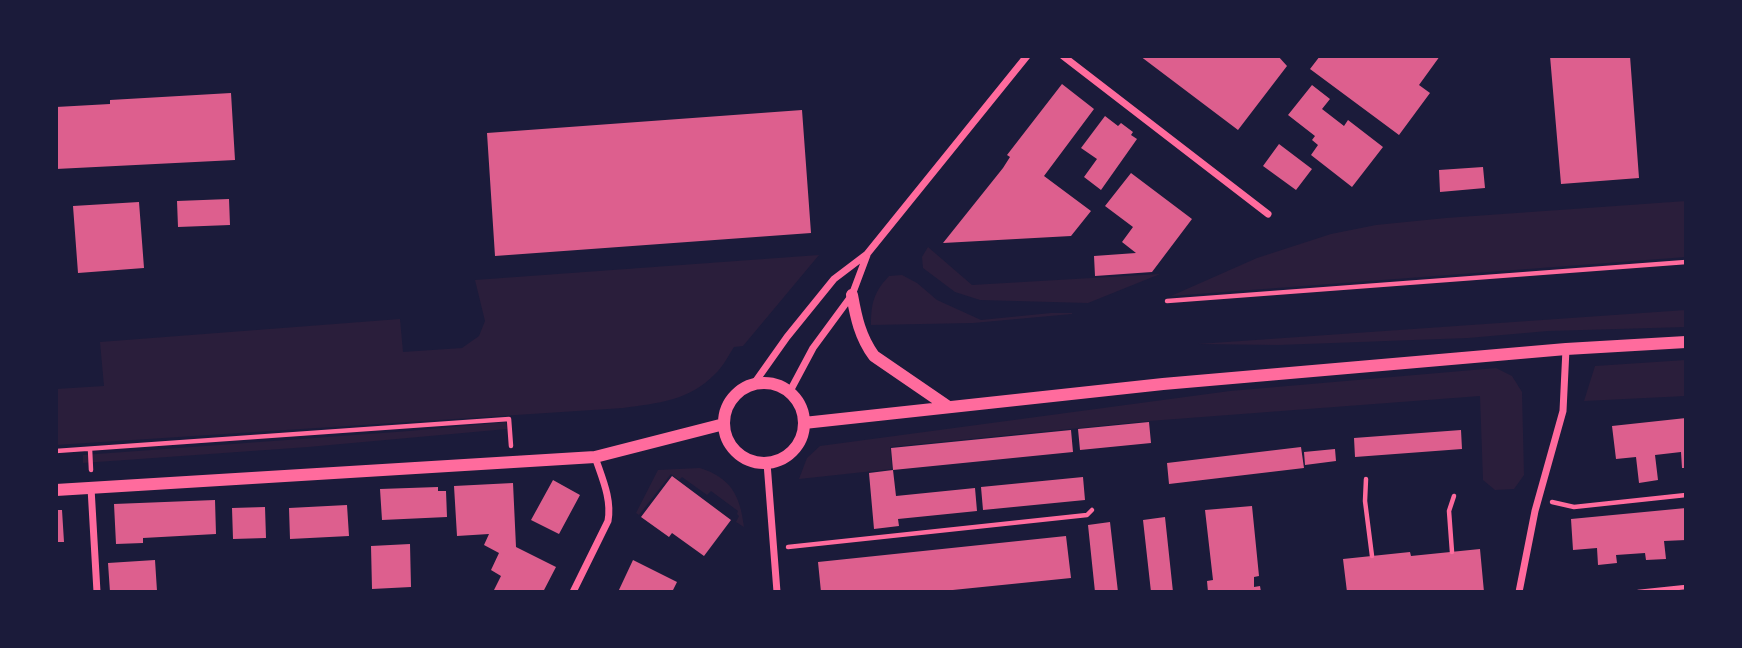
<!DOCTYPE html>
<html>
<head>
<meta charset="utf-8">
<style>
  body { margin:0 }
  #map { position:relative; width:1742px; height:648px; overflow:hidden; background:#1b1b3a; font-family:Raleway,sans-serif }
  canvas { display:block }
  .frame { position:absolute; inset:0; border:58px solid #1b1b3a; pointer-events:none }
</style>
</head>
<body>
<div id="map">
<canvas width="1742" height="648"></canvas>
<div class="frame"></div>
</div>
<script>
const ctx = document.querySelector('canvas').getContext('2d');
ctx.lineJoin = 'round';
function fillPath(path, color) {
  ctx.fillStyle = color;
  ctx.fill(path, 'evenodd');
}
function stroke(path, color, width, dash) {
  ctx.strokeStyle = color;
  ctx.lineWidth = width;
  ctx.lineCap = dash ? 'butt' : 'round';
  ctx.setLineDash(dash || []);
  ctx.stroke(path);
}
fillPath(new Path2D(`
  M1686,201v56l-515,39 86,-38 74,-24 45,-9 70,-7z
  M928,247l44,38 188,-11 -72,29 -108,-3 -25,-8 -32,-24 -1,-11z
  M819,255l-76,91 -9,1c-6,9 -11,20 -19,27 -26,27 -57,29 -92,34l-567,37v-56l48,-3 -4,-44 300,-23 3,33 59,-4 17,-12 6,-15 -10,-41z
  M902,275l15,8 20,17 44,20 70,-7h21v1l-99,9 -102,2c0,-22 3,-33 18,-49z
  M1686,310v17l-138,4 -80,7 -190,7 -80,-1z
  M1686,360v36l-102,5 11,-35z
  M1496,368l16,8 10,16 2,83 -10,14 -19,1 -12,-10 -3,-84 -331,25 -259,26 2,22 -93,10 8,-21 13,-12 410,-55z
  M506,422l1,7 -199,18 -225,16v-8l326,-24z
  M700,468c31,10 40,27 44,59l-8,-5 3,-6 -2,-2 1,-3 -27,-20 -4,4 -25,-18 -3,3 -8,-6 -32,41 -3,-2 22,-43z`), '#2a1e3b');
fillPath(new Path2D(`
  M1140,56h138l9,10 -49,64z
  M1320,56h120l-21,29 11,8 -31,42 -89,-66z
  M1550,56h80l9,122 -78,6z
  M1062,84l32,25 -50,67 47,35 -20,25 -128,7 60,-75 7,-11 -3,-2z
  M1312,85l18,14 -8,10 22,17 4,-6 35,27 -31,40 -41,-32 7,-10 -6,-5 3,-4 -27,-21z
  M231,93l4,67 -179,9v-62l54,-3v-4z
  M802,110l9,123 -316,23 -8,-123z
  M1105,116l13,10 3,-3 12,9 -2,3 6,4 -36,51 -17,-13 13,-18 -16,-11z
  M1279,144l33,25 -16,21 -33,-24z
  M1483,167l2,21 -45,4 -1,-22z
  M1131,173l61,46 -40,53 -57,4 -1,-20 42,-3 -14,-11 11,-15 -28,-21z
  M229,199l1,26 -52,2 -1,-26z
  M139,202l5,66 -66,5 -5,-67z
  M1686,418v50h-4l-1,-16 -26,3 3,25 -19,3 -3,-26 -20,2 -4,-33z
  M1149,422l2,21 -71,7 -2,-21z
  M1071,430l2,22 -180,18 -2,-22z
  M1461,430l1,19 -107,8 -1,-19z
  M1301,447l3,21 -135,16 -2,-21z
  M1335,449l1,12 -31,4 -1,-13z
  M893,470l3,26 79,-8 2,23 -79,8 1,7 -25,3 -5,-56z
  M672,476l59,44 -27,36 -32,-23 -3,4 -28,-20z
  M1083,477l2,23 -102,10 -2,-23z
  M553,480l27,15 -21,39 -28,-14z
  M513,483l3,64 40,20 -13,25h-50l8,-16 -10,-6 8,-17 -15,-8 5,-11 -32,2 -3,-50z
  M438,487v4h8l1,26 -65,3 -2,-31z
  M215,500l1,34 -73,4v5l-27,1 -2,-40z
  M347,505l2,31 -59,3 -1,-31z
  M1252,506l7,70 -5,1v10l6,-1 1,6h-53l-1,-11 6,-1 -8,-70z
  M265,507l1,31 -33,1 -1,-31z
  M1686,508v32l-22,1 2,18 -20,1 -1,-7 -29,2 1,8 -19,2 -1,-17 -24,2 -2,-31z
  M56,510h6l2,32h-8z
  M1165,517l8,75h-22l-8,-72z
  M1110,522l8,70h-23l-7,-67z
  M1066,536l5,42 -138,14h-112l-3,-30z
  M410,544l1,43 -39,2 -1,-43z
  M1480,549l4,43h-137l-4,-33 67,-7 1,4z
  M155,560l2,31 -47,1 -2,-29z
  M633,560l44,22 -5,10h-54z`), '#dd5f8e');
stroke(new Path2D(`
  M1167,301l519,-39
  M90,449l1,21
  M56,451l453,-32 2,27
  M1366,479l-1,22 7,55
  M1552,502l22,5 112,-12
  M788,547l299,-32 5,-5
  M1452,552l-3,-41 5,-15
  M1638,592l48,-5`), '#ff6b9d', 4.5);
stroke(new Path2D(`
  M1063,56l205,158
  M753,385l34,-48 47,-58 33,-25 160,-198
  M789,393l24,-45 39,-53 15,-40
  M767,463l10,129
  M91,488l6,104
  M573,592l35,-71c4,-22 -6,-43 -13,-64
  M1519,592l16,-81 28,-100 3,-62`), '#ff6b9d', 7);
stroke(new Path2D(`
  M852,295c4,22 8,42 22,61l73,50
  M724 423a40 40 0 1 1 80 0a40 40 0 1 1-80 0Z
  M804,423l359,-39 403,-35 120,-7
  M56,490l539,-33 129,-33`), '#ff6b9d', 12);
</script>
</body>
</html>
